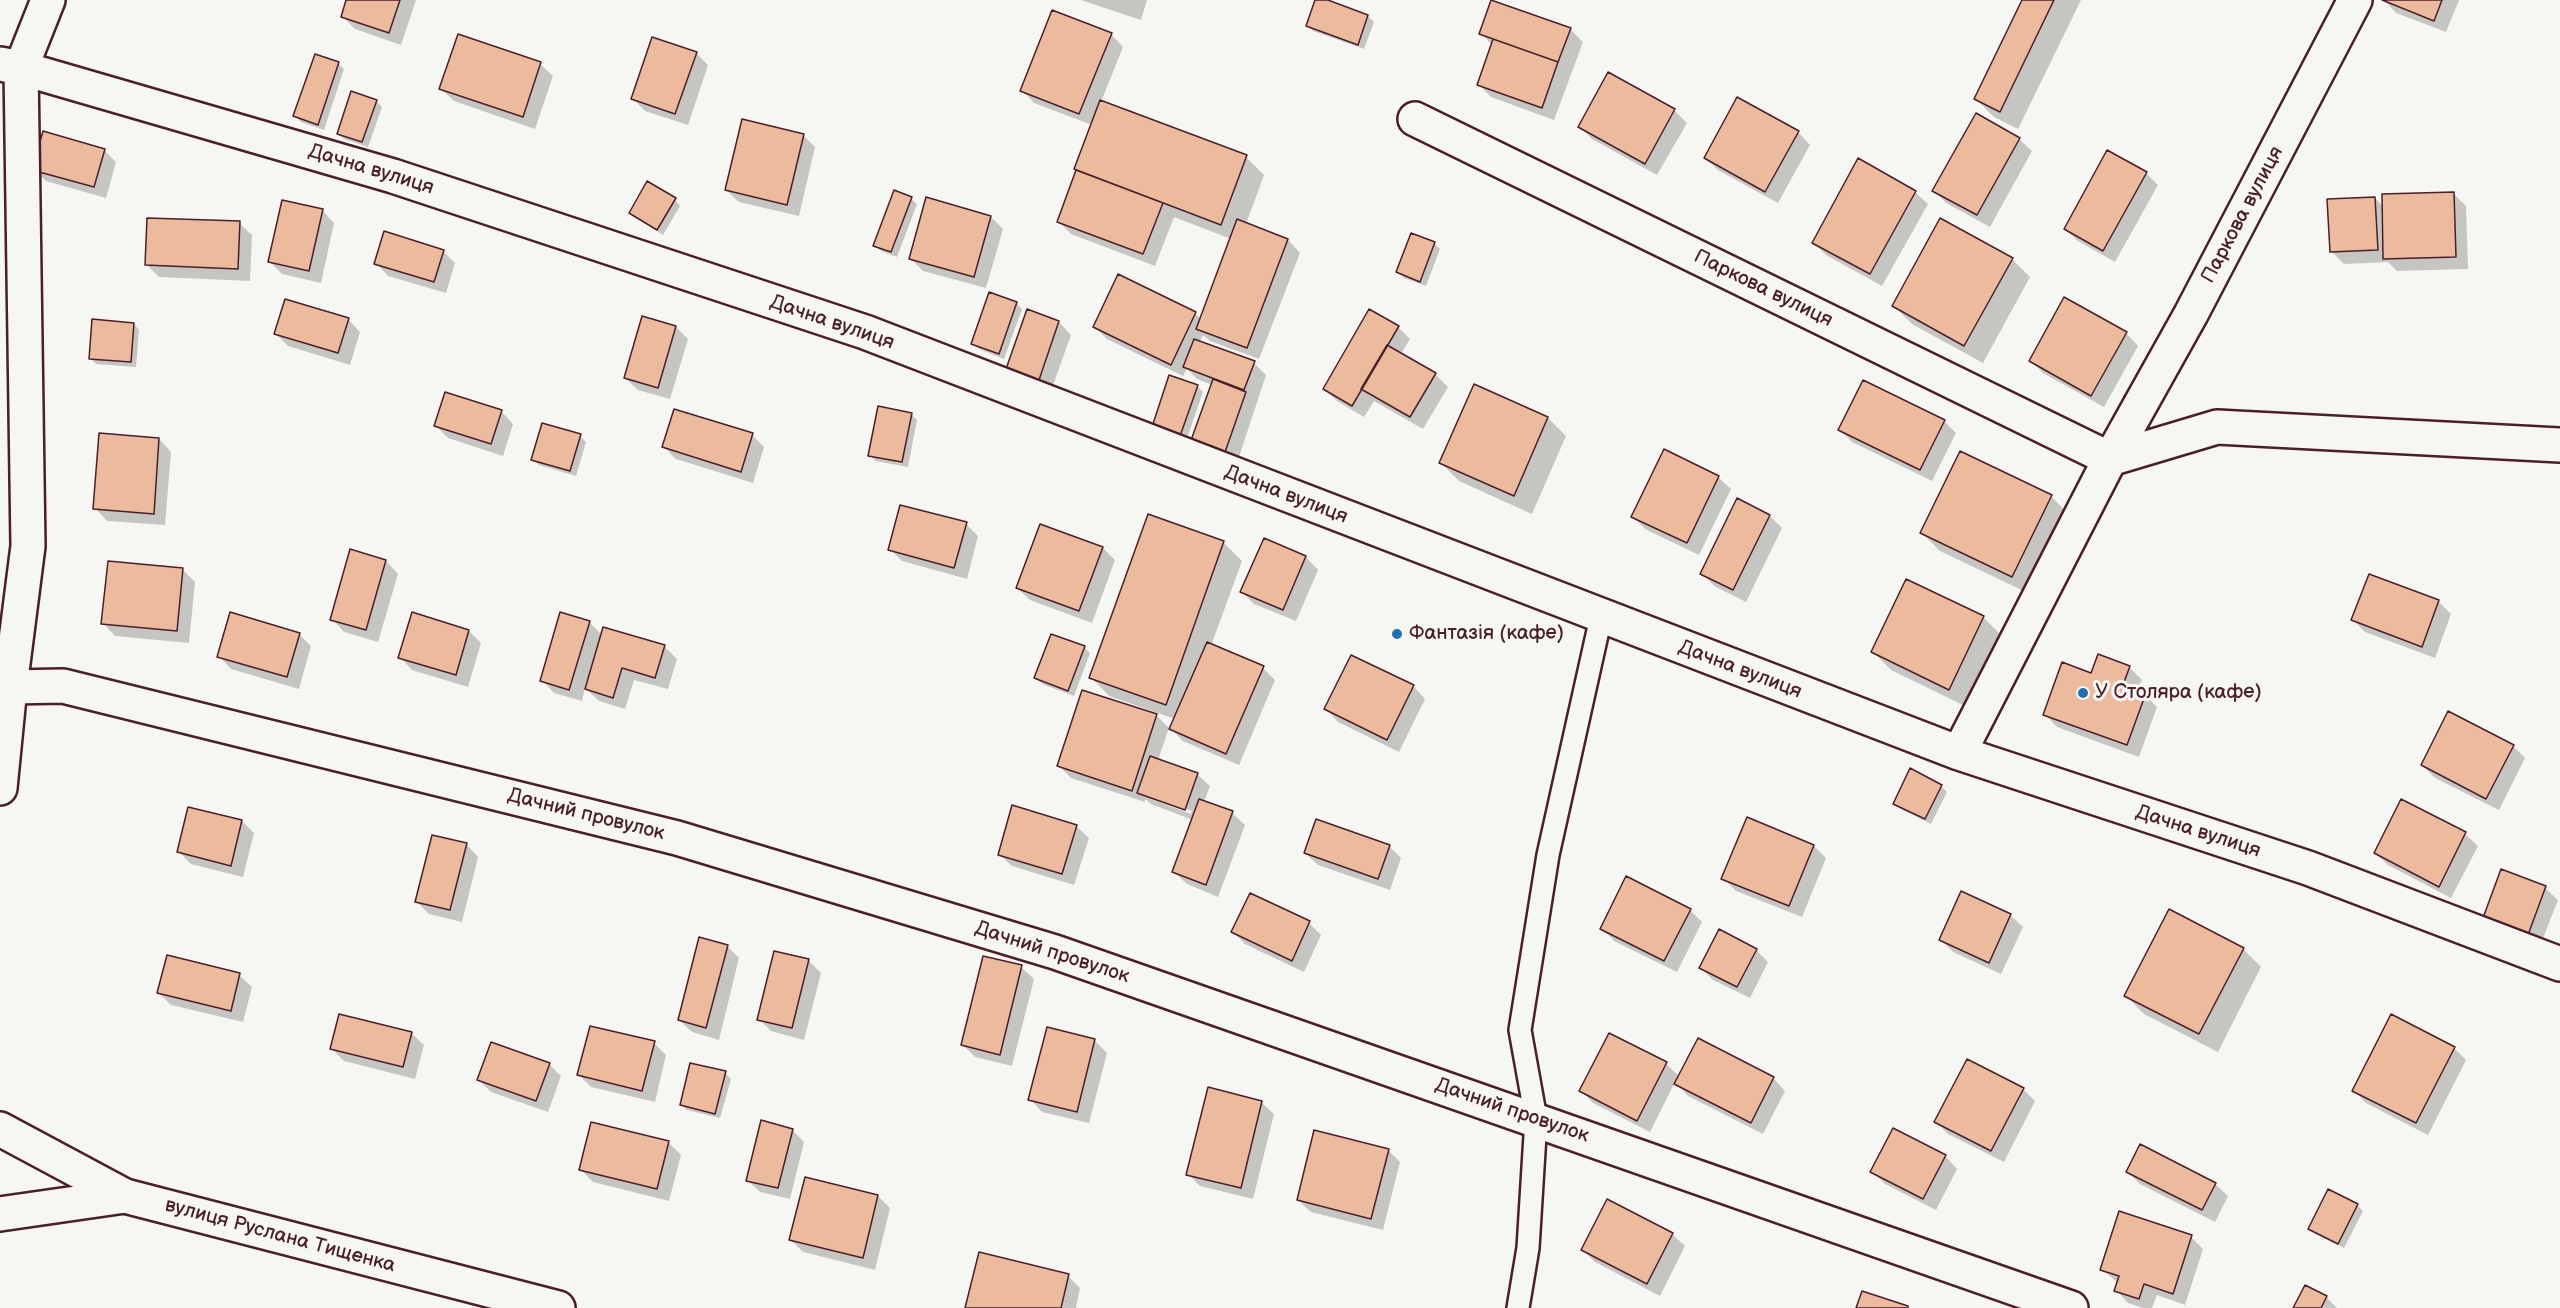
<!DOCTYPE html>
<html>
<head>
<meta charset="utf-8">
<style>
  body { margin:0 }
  canvas { display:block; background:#f6f6f2 }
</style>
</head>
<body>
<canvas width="2560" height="1308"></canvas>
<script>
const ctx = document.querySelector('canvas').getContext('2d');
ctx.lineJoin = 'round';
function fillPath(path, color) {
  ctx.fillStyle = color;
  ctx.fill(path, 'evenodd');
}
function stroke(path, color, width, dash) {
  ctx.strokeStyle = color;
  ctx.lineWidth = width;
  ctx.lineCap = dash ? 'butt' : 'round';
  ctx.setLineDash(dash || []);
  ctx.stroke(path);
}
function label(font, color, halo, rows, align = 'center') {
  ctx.font = font + ' "Balsamiq Sans",sans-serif';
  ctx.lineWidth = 6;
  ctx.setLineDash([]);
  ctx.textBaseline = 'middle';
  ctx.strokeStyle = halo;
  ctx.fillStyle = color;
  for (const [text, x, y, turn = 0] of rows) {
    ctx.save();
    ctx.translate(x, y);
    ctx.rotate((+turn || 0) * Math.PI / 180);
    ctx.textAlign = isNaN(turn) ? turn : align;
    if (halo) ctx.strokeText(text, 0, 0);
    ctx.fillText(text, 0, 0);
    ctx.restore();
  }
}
fillPath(new Path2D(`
  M348,0h68l-15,45 -46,-16 -13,-13z
  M1081,0h66l-6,20z
  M1317,0h6l45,16 6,6 -10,27 -51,-18 -6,-6z
  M2024,0h57l-63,129 -24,-12 -18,-18z
  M2384,0h75l-13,32 -50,-19z
  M1570,29l13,13 -29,78 -63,-23 -13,-13 14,-39 -11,-12z
  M1111,34l12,13 -22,55 145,55 18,18 -18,49 42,16 12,13 -41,106 -49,-18 -7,-6 -4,8 55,20 12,12 -30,91 -32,-11 8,-70 -15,-6 -10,-10 -4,7 -76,-37 -12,-12 100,-14 6,6 30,-80 -57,-22 -19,49 -84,-32 -12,-12 33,-97 -58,-22 -12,-13z
  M696,53l12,12 -20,60 -43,-14 -12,-12z
  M338,63l6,6 -20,61 -23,-8 -6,-6z
  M540,64l13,12 -18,53 -81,-28 -13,-12z
  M1608,74l66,36 13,13 -30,52 -65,-36 -12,-12z
  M376,101l6,6 -14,40 -24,-8 -6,-6z
  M1976,115l43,24 13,12 -42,76 -44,-24 -12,-13z
  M1798,132l12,13 -32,58 -60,-33 -13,-12z
  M803,135l12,12 -16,69 -60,-14 -13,-12z
  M104,150l12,12 -10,36 -60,-17 -12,-12z
  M2146,173l12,12 -43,77 -37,-21 -13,-12z
  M1915,192l13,12 -46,82 -56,-31 -13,-13z
  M2454,194l12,12 2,63 -71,2 -9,-9 -44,2 -12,-12 43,-54 9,9z
  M911,199l6,5 -20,53 -16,-6 -6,-6z
  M675,200l5,6 -17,29 -33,-22z
  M322,210l12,13 -13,60 -39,-9 -12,-12z
  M991,217l12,12 -17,59 -63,-17 -13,-13z
  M239,223l13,12 -2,46 -91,-4 -12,-12z
  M1434,243l6,6 -14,37 -22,-8 -6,-6z
  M443,251l12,12 -9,30 -58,-17 -12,-13z
  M2012,259l18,18 -47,86 -71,-39 -18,-18z
  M1016,303l6,6 -18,50 -25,-10 -6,-5z
  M1028,311l31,11 12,13 -20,56 -31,-11 -12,-12z
  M348,319l12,13 -10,33 -62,-19 -12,-12z
  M134,324l5,6 -3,37 -40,-3 -6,-6z
  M676,327l12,12 -18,60 -32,-9 -13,-12z
  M1398,327l12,12 -9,15 34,20 13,13 -25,42 -49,-28 -10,16 -27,-16 -13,-12z
  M2126,333l12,13 -34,61 -61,-34 -12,-12z
  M1197,386l6,6 -18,52 -27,-9z
  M501,411l12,13 -10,32 -55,-18 -12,-12z
  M911,414l6,6 -9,47 -32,-6 -6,-6z
  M1548,418l18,18 -34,78 -73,-33 -18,-18z
  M1944,421l12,12 -24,48 -80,-39 -12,-12z
  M752,435l12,12 -11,36 -77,-24 -12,-12z
  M580,436l6,6 -10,34 -37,-11 -6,-5z
  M159,439l12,13 -6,73 -58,-4 -12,-13z
  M1718,477l13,12 -32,66 -54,-26 -12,-13z
  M2051,496l18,19 -39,79 -90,-43 -18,-18z
  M1770,516l12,12 -36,74 -32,-16 -12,-13z
  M966,524l12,12 -11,43 -65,-18 -12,-12z
  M1041,526l62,22 12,12 -23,63 -62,-23 -13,-12z
  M1264,540l42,17 12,13 -22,51 -42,-17 -12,-12z
  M1223,542l19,19 -31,85 52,22 12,12 -36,85 -56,-24 -12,-12 4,-10 -66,-23 -18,-19z
  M386,561l12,13 -20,68 -34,-10 -12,-13z
  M182,569l13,13 -6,61 -74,-7 -12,-13z
  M2370,576l69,26 12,12 -16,44 -70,-26 -12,-12z
  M1983,617l19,19 -35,71 -76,-37 -19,-19z
  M589,622l13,13 62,11 13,13 -9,30 -34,-9 -9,29 -26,-8 -14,-13 -3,13 -28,-8 -12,-13z
  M469,631l12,12 -13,44 -56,-17 -12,-13z
  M299,634l12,12 -12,43 -68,-20 -12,-13z
  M1084,647l6,6 -16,43 -32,-12 -6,-6z
  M2129,667l13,13 -5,12 8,3 12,12 -18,50 -82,-30 -12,-13 47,-39z
  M1413,686l12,13 -26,53 -61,-30 -12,-13z
  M1083,692l74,24 12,12 -11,32 39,14 13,12 -6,16 28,11 13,12 -27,72 -31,-13 -13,-12 19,-52 -42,-16 -6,-5v3l-74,-24 -12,-12zM1151,796l41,15 -1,3 -40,-15z
  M2513,746l12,12 -26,52 -64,-32 -13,-13z
  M1941,786l6,6 -16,32 -30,-15 -6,-6z
  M2402,801l63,33 13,12 -27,52 -63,-33 -13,-12z
  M242,821l12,12 -11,44 -52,-13 -12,-12z
  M1076,826l13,12 -15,47 -62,-19 -13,-12z
  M466,844l12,13 -16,65 -33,-8 -12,-12z
  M1389,846l12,12 -11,32 -72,-25 -13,-12z
  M1814,846l12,12 -24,59 -66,-26 -13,-13z
  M2545,888l13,12 -18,46 -43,-16z
  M1690,910l12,12 -25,50 -63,-31 -12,-13z
  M2010,915l13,12 -22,47 -48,-22 -12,-12z
  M1309,923l12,12 -17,37 -59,-28 -12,-12z
  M727,946l12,12 -20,82 -27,-8 -13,-12z
  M2243,949l18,18 -43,85 -74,-38 -18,-18z
  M1756,950l12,12 -18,36 -37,-18 -13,-13z
  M809,961l12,12 -17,67 -33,-9 -12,-12z
  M1021,967l13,12 -22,87 -37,-9 -12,-12z
  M239,975l13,12 -9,35 -72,-17 -12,-12z
  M411,1033l13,12 -9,34 -71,-18 -12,-12z
  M1610,1035l56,29 14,13 93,1 12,13 -22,43 -75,-38 -13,-14 -25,50 -57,-29 -12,-12z
  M1094,1040l13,13 -18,70 -47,-11 -12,-13z
  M654,1043l12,12 -11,47 -64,-15 -12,-12z
  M2454,1048l12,12 -38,75 -62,-32 -12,-12z
  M549,1064l12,12 -13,36 -57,-20 -12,-12z
  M725,1073l6,6 -11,39 -33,-8 -6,-6z
  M2023,1089l12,12 -31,61 -56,-28 -12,-12z
  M1261,1102l13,12 -21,85 -53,-13 -12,-12z
  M792,1130l12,12 -14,57 -30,-7 -13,-12z
  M668,1142l13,13 -12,46 -76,-19 -12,-12z
  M1388,1150l12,12 -17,68 -72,-18 -13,-12z
  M1945,1156l12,13 -21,41 -51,-26 -13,-13z
  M2128,1172l87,12 13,12 -13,26 -75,-38z
  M878,1196l12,12 -15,62 -72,-18 -12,-12z
  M2357,1205l6,6 -19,37 -28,-14 -6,-6z
  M1672,1234l13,12 -25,50 -65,-34 -12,-12z
  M2191,1237l12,12 -18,56 -28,-10 -5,13h-9l-15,-5 -12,-13 2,-7 -16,-14z
  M1068,1276l12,12 -4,20h-109z
  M2326,1297l11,11h-42z`), '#0003');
const building = new Path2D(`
  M346,0h54l-11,33 -48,-16z
  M1315,0h13l40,15 -10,30 -52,-19z
  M1491,0l80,28 -13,34 -79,-28z
  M2022,0h32l-54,112 -26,-13z
  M2382,0h60l-8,21z
  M1052,10l60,23 -33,81 -59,-23z
  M458,34l83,28 -18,55 -84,-28z
  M652,37l45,15 -22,62 -44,-15z
  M1493,39l65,23 -16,46 -65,-23z
  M315,54l24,8 -21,63 -25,-9z
  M1608,72l67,37 -30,55 -67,-37z
  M351,91l26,9 -15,42 -25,-8z
  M1737,97l62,34 -34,61 -61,-34z
  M1100,100l147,55 -26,70 -147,-56z
  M1976,113l44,25 -43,77 -45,-24z
  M742,119l62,15 -17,71 -62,-15z
  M43,131l62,18 -11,38 -62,-17z
  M2107,150l40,22 -44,79 -39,-22z
  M1858,158l58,33 -46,83 -58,-31z
  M1076,170l87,33 -20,51 -86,-32z
  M647,181l29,17 -19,32 -28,-17z
  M894,190l18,7 -21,55 -18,-6z
  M2454,192l2,65 -73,2 -1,-65z
  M926,197l65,19 -17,61 -65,-18z
  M2375,197l3,53 -48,2 -3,-53z
  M282,200l41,9 -14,62 -41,-9z
  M147,218l93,3 -2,48 -93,-4z
  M1940,218l73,40 -49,88 -72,-40z
  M1237,219l51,20 -41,109 -51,-19z
  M384,231l60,19 -10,32 -60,-18z
  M1411,233l24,9 -15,40 -24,-10z
  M1118,274l78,38 -25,53 -78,-38z
  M989,292l28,10 -18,52 -28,-10z
  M2064,297l63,35 -36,64 -62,-35z
  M285,299l64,19 -11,35 -64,-19z
  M1027,309l32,12 -20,59 -33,-11z
  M1369,309l30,17 -47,80 -29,-17z
  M642,316l34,10 -18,62 -34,-10z
  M92,319l42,4 -3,39 -42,-3z
  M1194,339l61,22 -11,29 -61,-23z
  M1387,345l49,28 -26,44 -49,-28z
  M1169,375l29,10 -19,54 -28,-9z
  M1213,379l33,13 -22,63 -34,-12z
  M1863,380l82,40 -25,50 -82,-40z
  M1474,384l74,33 -34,79 -75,-33z
  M445,392l57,18 -11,34 -57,-18z
  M878,406l34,7 -10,49 -34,-6z
  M674,409l79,24 -12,39 -79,-25z
  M542,423l39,11 -11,37 -39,-11z
  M99,433l60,5 -5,76 -61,-5z
  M1664,449l55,27 -32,67 -56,-26z
  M1960,451l92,44 -40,82 -92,-44z
  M1737,498l33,17 -37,75 -33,-16z
  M900,505l67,17 -13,46 -66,-18z
  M1148,514l76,27 -58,164 -77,-27z
  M1040,524l63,23 -24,64 -63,-23z
  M1264,538l42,18 -23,54 -43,-18z
  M350,549l36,11 -20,70 -36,-10z
  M108,561l75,7 -6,63 -76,-7z
  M2369,574l70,26 -17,47 -71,-27z
  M1906,579l78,37 -35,74 -78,-38z
  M230,612l70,21 -13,44 -70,-20z
  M412,612l57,18 -13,45 -58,-17z
  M560,612l30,9 -21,69 -29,-9z
  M603,627l62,18 -10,33 -33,-10 -9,30 -28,-9z
  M1051,634l34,12 -17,45 -34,-13z
  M1207,642l57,24 -38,88 -57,-25z
  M2098,654l32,12 -7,19 23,8 -19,52 -84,-30 19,-53 29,11z
  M1351,655l63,30 -27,55 -63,-31z
  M1082,690l75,24 -25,77 -75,-25z
  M2448,711l66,34 -28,54 -65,-34z
  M1150,756l48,17 -13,37 -48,-17z
  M1910,768l32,17 -17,34 -32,-15z
  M1199,799l34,12 -27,74 -34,-13z
  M2401,799l65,33 -27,55 -65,-34z
  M1012,805l65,20 -15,49 -64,-19z
  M188,807l54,13 -11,46 -54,-14z
  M1747,817l67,28 -25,61 -68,-27z
  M1316,819l74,26 -12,34 -74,-26z
  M432,835l35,8 -17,67 -35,-8z
  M2501,869l45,17 -18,49 -45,-17z
  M1626,876l65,33 -27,52 -64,-32z
  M1961,891l50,23 -22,49 -50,-23z
  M1250,893l60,28 -18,40 -61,-29z
  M2169,909l75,39 -45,86 -75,-38z
  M1719,929l38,20 -20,38 -38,-19z
  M699,937l29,8 -22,83 -28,-8z
  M774,951l35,8 -17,69 -35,-8z
  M167,955l73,18 -9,38 -74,-18z
  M983,956l39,9 -22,90 -39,-10z
  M339,1014l73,18 -9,35 -73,-18z
  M2391,1014l64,33 -39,76 -64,-32z
  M590,1026l65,15 -13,50 -65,-16z
  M1047,1027l48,12 -18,73 -49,-12z
  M1609,1033l58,29 -30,59 -58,-30z
  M1698,1038l76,39 -23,46 -77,-39z
  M491,1042l59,21 -14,38 -59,-21z
  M1967,1059l57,29 -33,63 -57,-29z
  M690,1063l36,8 -11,43 -35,-9z
  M1208,1087l54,14 -21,87 -55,-13z
  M761,1120l32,9 -15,59 -32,-7z
  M591,1122l78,19 -12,48 -78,-19z
  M1893,1128l53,27 -23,44 -53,-27z
  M1314,1130l75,19 -18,70 -74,-19z
  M2140,1144l76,39 -14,27 -76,-38z
  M805,1177l73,18 -15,63 -74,-18z
  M2328,1189l30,15 -20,40 -30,-15z
  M1607,1199l66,34 -26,51 -66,-34z
  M2119,1211l73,24 -19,59 -29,-10 -5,15 -25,-8 5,-15 -19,-6z
  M979,1252l90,22 -8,34h-96z
  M2305,1285l22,11 -6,12h-28z
  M1862,1291l46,15v2h-52z`);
fillPath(building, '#ecbb9d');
stroke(building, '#4a1f2b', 1.5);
const service = new Path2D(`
  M1518,1308l10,-60 8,-129 -16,-89 28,-175 53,-238`);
const minor = new Path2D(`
  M0,64l21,4 372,108 472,156 1094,421 349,115 252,96
  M1415,119l695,340 81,-145 164,-314
  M10,687l53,-1 614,152 378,114 1016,356
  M1959,753l151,-294 107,-32 343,18
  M0,788l10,-101 18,-141 -7,-478 27,-68
  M0,1129l125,67`);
const tertiary = new Path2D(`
  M0,1214l125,-18 433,112`);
stroke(service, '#4a1f2b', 26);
stroke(minor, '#4a1f2b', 38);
stroke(tertiary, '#4a1f2b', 38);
stroke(service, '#f6f6f2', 21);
stroke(minor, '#f6f6f2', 33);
stroke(tertiary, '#f6f6f2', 33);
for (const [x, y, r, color] of [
  [1397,634,6,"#1f6fb2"],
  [2083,693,6,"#1f6fb2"]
]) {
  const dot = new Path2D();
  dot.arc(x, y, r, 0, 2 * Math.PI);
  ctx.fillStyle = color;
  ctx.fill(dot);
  stroke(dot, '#f6f6f2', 2);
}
label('20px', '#4a1f2b', '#f6f6f2', [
  ["Дачна вулиця",371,170,17],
  ["Паркова вулиця",2243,215,-62],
  ["Паркова вулиця",1763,289,26],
  ["Дачна вулиця",832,323,19],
  ["Дачна вулиця",1286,495,21],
  ["Дачна вулиця",1740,670,21],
  ["Дачний провулок",586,815,14],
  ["Дачна вулиця",2198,832,18],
  ["Дачний провулок",1052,953,18],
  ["Дачний провулок",1512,1111,19],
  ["вулиця Руслана Тищенка",280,1236,15]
]);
label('20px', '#4a1f2b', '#f6f6f2', [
  ["Фантазія (кафе)",1409,634],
  ["У Столяра (кафе)",2095,693]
], 'left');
</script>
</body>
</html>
